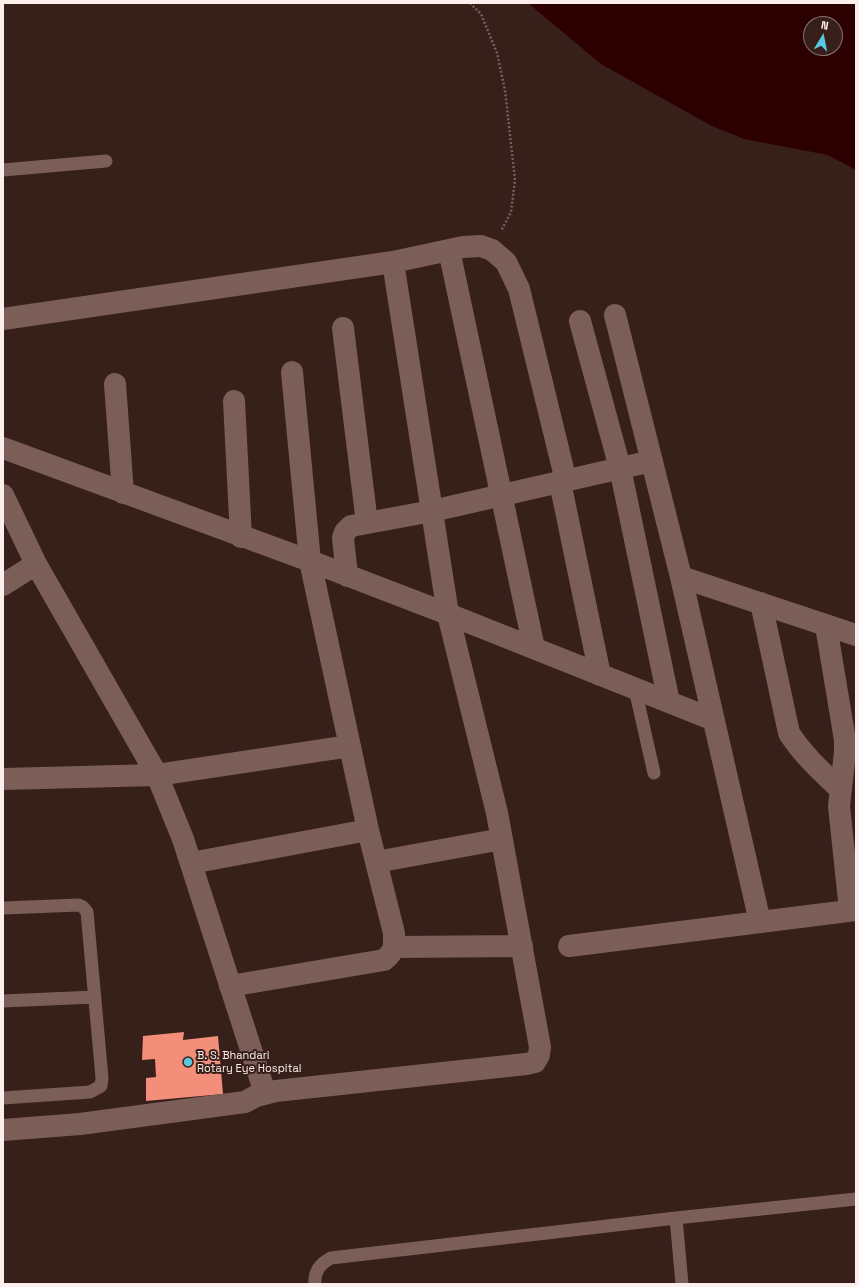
<!DOCTYPE html>
<html>
<head>
<meta charset="utf-8">
<style>
  body { margin:0 }
  #map { position:relative; width:859px; height:1287px; overflow:hidden; background:#371f1a; font-family:"Space Grotesk",sans-serif }
  canvas { display:block }
  .frame { position:absolute; inset:0; border:4px solid #fdefeb; pointer-events:none }
  .north { position:absolute; left:803px; top:16px; width:40px; height:40px; box-sizing:border-box; background:#371f1a; border:1px solid #86726e; border-radius:50%; rotate:10deg; font-size:11px; font-weight:700; line-height:16px; text-align:center; color:#fdefeb }
  .north::after { content:''; display:block; margin:auto; width:14px; height:18px; background:#56c9e0; clip-path:polygon(50% 0,100% 100%,50% 72%,0 100%) }
</style>
</head>
<body>
<div id="map">
<canvas width="859" height="1287"></canvas>
<div class="frame"></div>
<div class="north">N</div>
</div>
<script>
const ctx = document.querySelector('canvas').getContext('2d');
ctx.lineJoin = 'round';
function fillPath(path, color) {
  ctx.fillStyle = color;
  ctx.fill(path, 'evenodd');
}
function stroke(path, color, width, dash) {
  ctx.strokeStyle = color;
  ctx.lineWidth = width;
  ctx.lineCap = dash ? 'butt' : 'round';
  ctx.setLineDash(dash || []);
  ctx.stroke(path);
}
function label(font, color, halo, rows, align = 'center') {
  ctx.font = font + ' "Space Grotesk",sans-serif';
  ctx.lineWidth = 4;
  ctx.setLineDash([]);
  ctx.textBaseline = 'middle';
  ctx.strokeStyle = halo;
  ctx.fillStyle = color;
  for (const [text, x, y, turn = 0] of rows) {
    ctx.save();
    ctx.translate(x, y);
    ctx.rotate((+turn || 0) * Math.PI / 180);
    ctx.textAlign = isNaN(turn) ? turn : align;
    if (halo) ctx.strokeText(text, 0, 0);
    ctx.fillText(text, 0, 0);
    ctx.restore();
  }
}
fillPath(new Path2D(`
  M528,3h328v167l-28,-15 -84,-16 -32,-13 -111,-62zM811,24h24v24h-24z`), '#2c0000');
fillPath(new Path2D(`
  M184,1032l-1,8 35,-4 5,58 -77,7v-23l10,-1 -1,-18 -13,1 1,-24z`), '#f28e79');
stroke(new Path2D(`
  M470,3l11,11 16,39 8,37 10,90 -4,32 -10,19`), '#76615c', 2.5, [2, 2]);
stroke(new Path2D(`
  M3,170l103,-9
  M635,689l19,84
  M3,908l76,-3 4,2 4,5 15,166 -1,8 -11,6 -87,6
  M3,1001l92,-4
  M676,1218l6,66
  M315,1284c-1,-13 5,-20 16,-26l345,-40 180,-19`), '#7b5e58', 13);
stroke(new Path2D(`
  M449,250l85,398
  M615,315l66,262 79,345
  M3,319l390,-57 70,-15 18,-1 11,4 14,12 13,27 47,192
  M580,321l40,147 49,234
  M343,328l24,195
  M115,384l8,109
  M234,401l7,136
  M3,448l307,113 138,53 266,106
  M560,482l40,193
  M3,495l33,69 121,211 26,64 82,254
  M347,576l-4,-38 2,-6 6,-6 81,-15 220,-50
  M681,577l175,58
  M3,585l33,-21
  M761,603l28,130c14,22 33,39 52,57
  M826,626l19,114v12l-6,54 11,104
  M3,779l154,-4 193,-29
  M376,862l126,-23
  M191,863l177,-33
  M569,946l287,-36
  M394,947l128,-1
  M230,986l154,-26c11,-8 10,-14 10,-27l-26,-103 -58,-269 -18,-189
  M3,1130l77,-6 165,-22 11,-6 20,-5 250,-27 9,-2 4,-7 1,-8 -43,-234 -49,-199 -55,-352`), '#7b5e58', 22);
for (const [x, y, r, color] of [
  [188,1062,5,"#56c9e0"]
]) {
  const dot = new Path2D();
  dot.arc(x, y, r, 0, 2 * Math.PI);
  ctx.fillStyle = color;
  ctx.fill(dot);
  stroke(dot, '#371f1a', 1.5);
}
label('11px', '#fdefeb', '#371f1a', [
  ["B. S. Bhandari",197,1056],
  ["Rotary Eye Hospital",197,1069]
], 'left');
</script>
</body>
</html>
